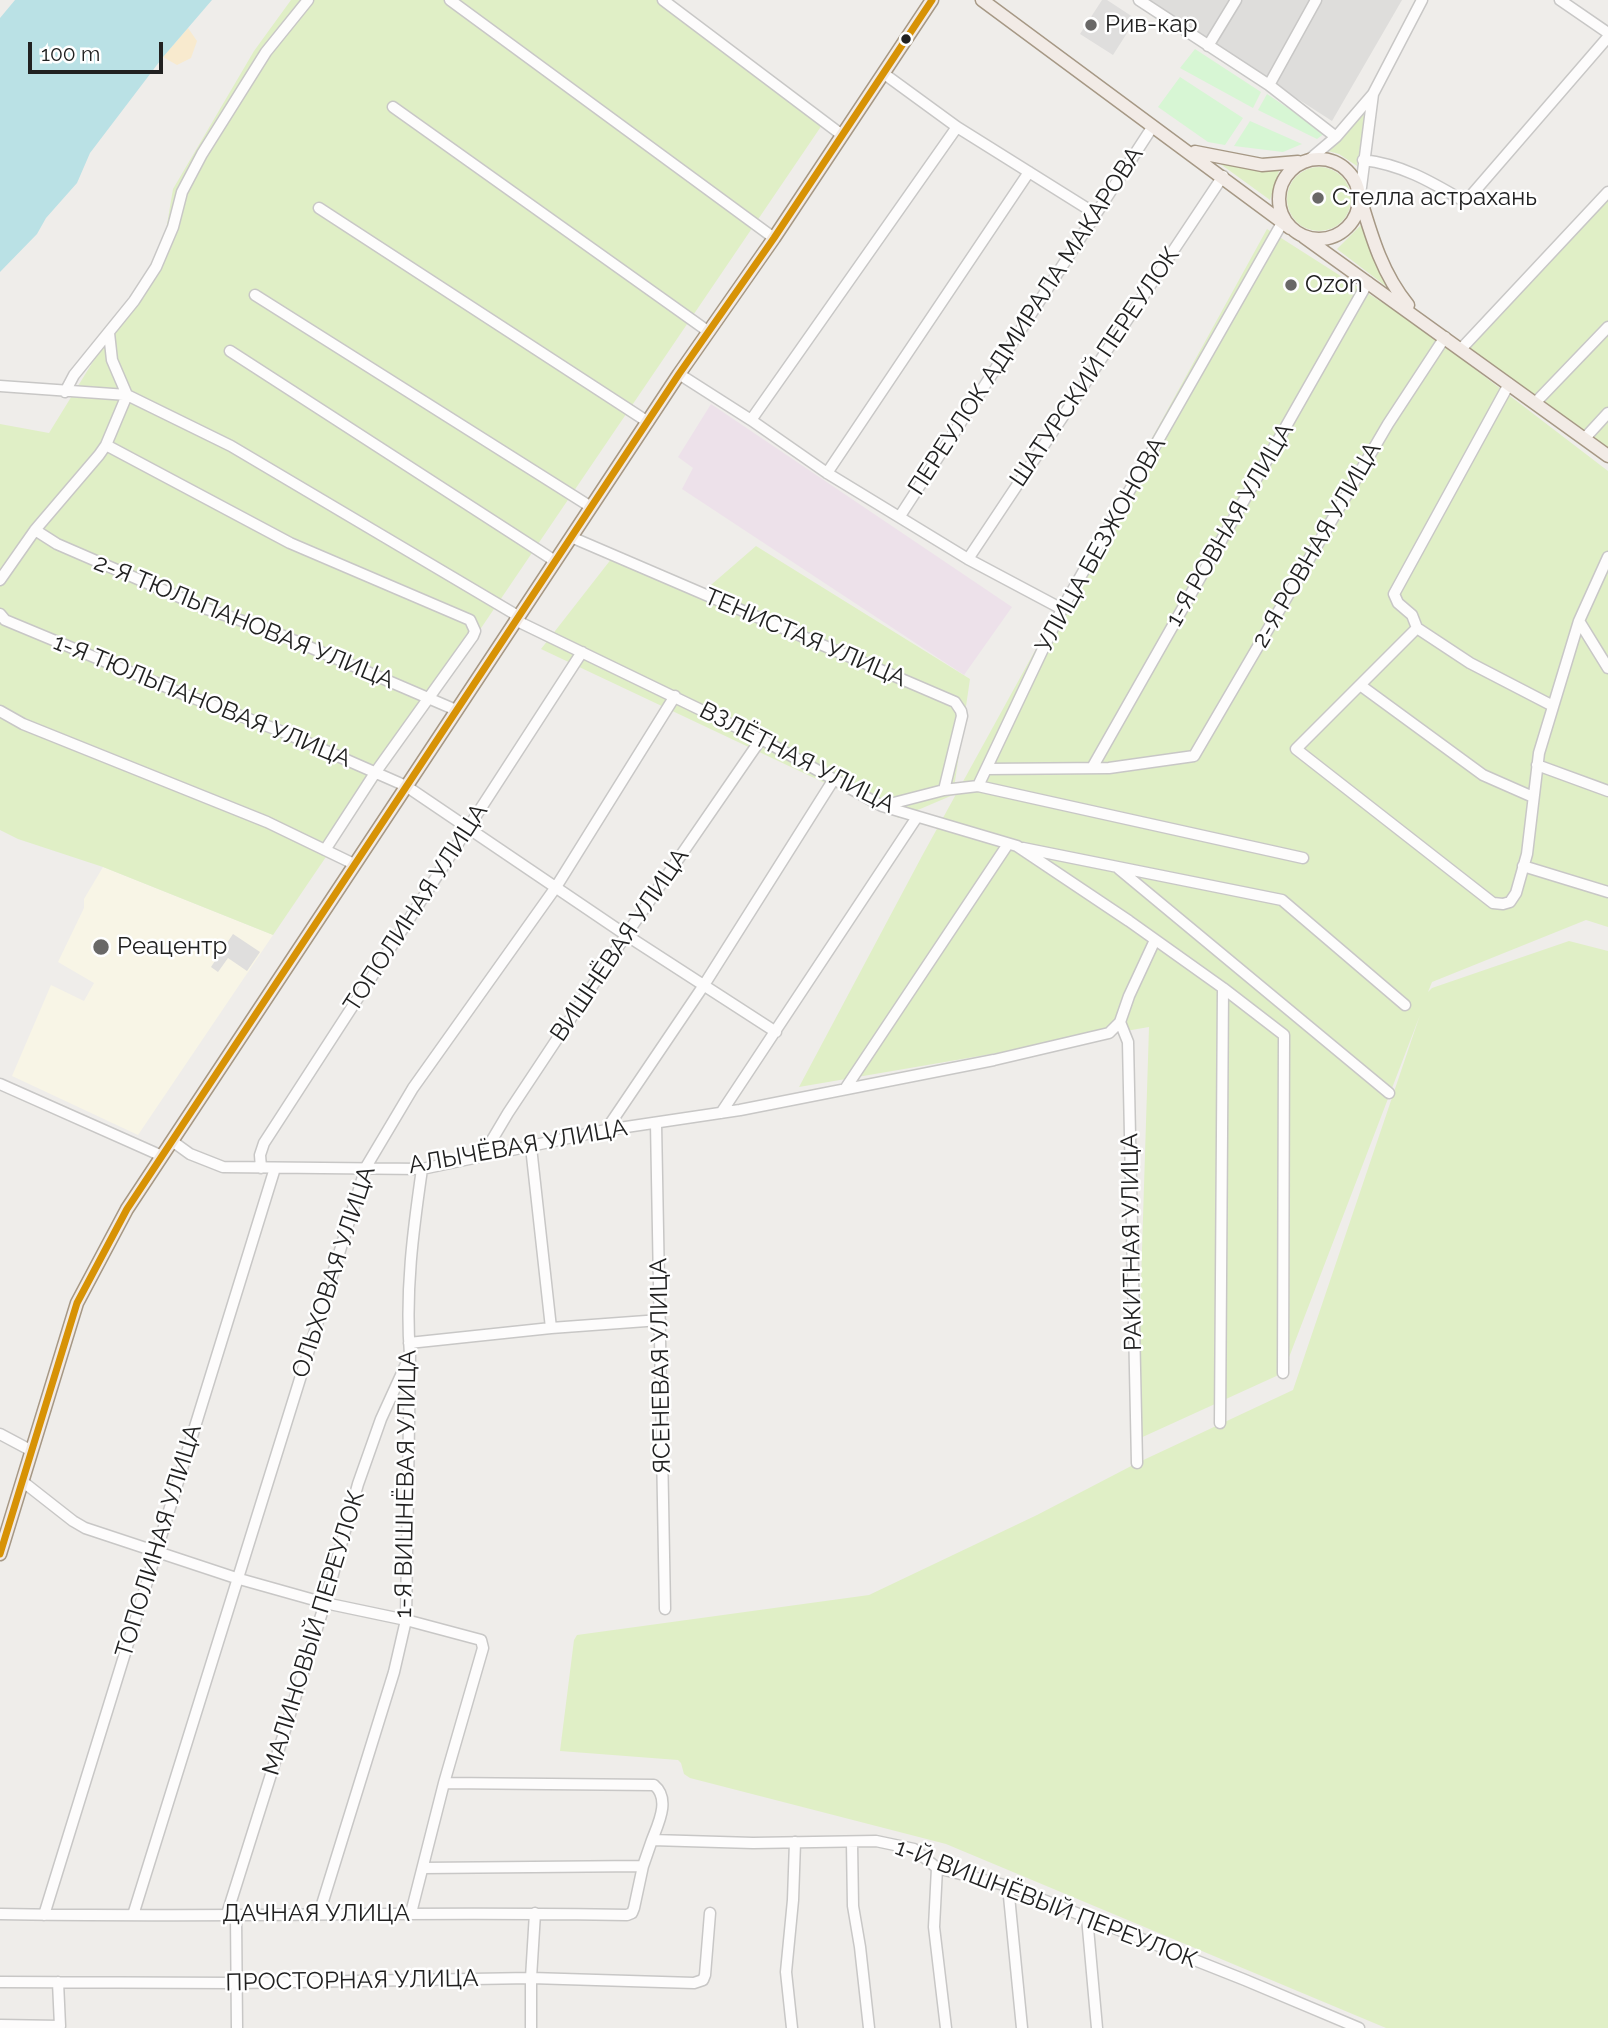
<!DOCTYPE html>
<html>
<head>
<meta charset="utf-8">
<style>
  body { margin:0 }
  #map { position:relative; width:1608px; height:2028px; overflow:hidden; background:#efedea; font-family:Raleway,sans-serif }
  canvas { display:block }
  .scale { position:absolute; left:28px; top:42px; width:135px; height:32px; box-sizing:border-box; border:4px solid #212121; border-top:0; padding-left:9px; font-size:21px; line-height:24px; white-space:nowrap; color:#212121; -webkit-text-stroke:5px #fff; paint-order:stroke }
</style>
</head>
<body>
<div id="map">
<canvas width="1608" height="2028"></canvas>
<div class="scale">100 m</div>
</div>
<script>
const ctx = document.querySelector('canvas').getContext('2d');
ctx.lineJoin = 'round';
function fillPath(path, color) {
  ctx.fillStyle = color;
  ctx.fill(path, 'evenodd');
}
function stroke(path, color, width, dash) {
  ctx.strokeStyle = color;
  ctx.lineWidth = width;
  ctx.lineCap = dash ? 'butt' : 'round';
  ctx.setLineDash(dash || []);
  ctx.stroke(path);
}
function label(font, color, halo, rows, align = 'center') {
  ctx.font = font + ' Raleway,sans-serif';
  ctx.lineWidth = 5;
  ctx.setLineDash([]);
  ctx.textBaseline = 'middle';
  ctx.strokeStyle = halo;
  ctx.fillStyle = color;
  for (const [text, x, y, turn = 0] of rows) {
    ctx.save();
    ctx.translate(x, y);
    ctx.rotate((+turn || 0) * Math.PI / 180);
    ctx.textAlign = isNaN(turn) ? turn : align;
    if (halo) ctx.strokeText(text, 0, 0);
    ctx.fillText(text, 0, 0);
    ctx.restore();
  }
}
fillPath(new Path2D(`
  M1144,0h258l-70,121z`), '#dedddb');
fillPath(new Path2D(`
  M711,404l301,203 -48,68 -282,-186 11,-21 -15,-11z`), '#ede1ea');
fillPath(new Path2D(`
  M103,867l170,68 -135,200 -126,-59 39,-91 33,16 10,-18 -36,-21 26,-54v-9z`), '#f8f5e6');
fillPath(new Path2D(`
  M291,0h367l164,125 -549,810 -170,-68 -85,-28 -18,-9v-406l49,9 114,-185 10,-59 81,-138z
  M1361,114l4,2 -8,50 -18,-12 -11,-3z
  M1219,163l37,7 23,1 -9,29z
  M1287 199a32 32 0 1 1 64 0a32 32 0 1 1-64 0Z
  M1608,191v259l-143,-103z
  M1361,225l27,60 -1,2 -50,-38z
  M1267,229l149,95 192,147v456l-22,-7 -154,62 -4,10 4,-4 137,-47 39,10v1077h-222l-440,-184 -256,-66 -6,-4 -3,-11 -3,-3 -118,-9 14,-111 3,-5 292,-40 168,-80 100,-52 156,-73 127,-375 -137,358 -147,67 13,-413 -350,60 123,-231z
  M756,546l214,133 -17,116 -54,23 -358,-169 71,-91 85,39z`), '#e0efc6');
fillPath(new Path2D(`
  M188,28l9,13 -6,17 -14,7 -14,-8z`), '#f8eace');
fillPath(new Path2D(`
  M1195,49l66,43 -8,16 -73,-40z
  M1180,77l63,41 -18,27 -17,-3 -50,-35z
  M1267,94l58,39 -8,6 -59,-29z
  M1250,121l52,23 -19,8 -49,-6z`), '#d7f6d4');
fillPath(new Path2D(`
  M1102,0h5l29,19 -23,36 -33,-21z
  M233,934l27,18 -13,19 -19,-13 -10,14 -7,-5z`), '#dfdedd');
fillPath(new Path2D(`
  M15,0h197l-49,57 -73,96 -13,30 -31,35 -9,16 -37,38v-254z`), '#bae1e5');
const minor = new Path2D(`
  M450,0l324,238
  M663,0l179,135
  M1139,0l130,85 67,52
  M1560,0l48,33
  M1208,46l28,-46
  M883,73l74,54 139,87
  M1269,85l47,-85
  M393,107l316,225
  M1310,159l26,-22 37,-43 49,-94
  M1363,160c37,4 67,21 99,40l6,-1 140,-162
  M1360,195l13,-101
  M319,208l329,214
  M255,295l336,212
  M109,333l3,27 15,35 104,51 287,170
  M1461,349l147,-157
  M230,351l325,210
  M679,374l72,46 76,53 141,86 94,50
  M1509,384l-115,210 4,9 14,12 5,13 53,35 83,43
  M0,386l127,9 -21,50 -7,10 -64,75 -35,50
  M65,392l9,-17 60,-74 22,-34 17,-40 9,-35 20,-38 64,-102 42,-52
  M1535,403l73,-76
  M751,420l206,-293
  M1584,439l24,-26
  M106,445l184,98 180,77 5,11 -2,5 -98,137 -50,77
  M827,473l202,-301
  M900,516l253,-390
  M35,530l22,14 150,65 65,22 184,79
  M571,537l384,165 6,9 1,5 -18,74
  M968,559l255,-383
  M0,614l5,6 178,74 100,38 123,54 220,149 150,97
  M515,620l246,119 121,67 135,40 112,75 94,67 61,47 -1,338
  M1579,621l29,47
  M1417,628l-121,121 197,154 10,1 7,-2 6,-9 11,-39 12,-101 40,-132 29,-64
  M1360,685l123,90 50,22
  M0,711l23,13 244,98 87,42
  M1537,765l71,26
  M1092,768l276,-486
  M986,769l123,-1 85,-12 194,-332 57,-87
  M978,786l325,72
  M882,806l62,-16 34,-4 84,-177 220,-386 -3,-24
  M1023,848l259,52 123,105
  M1523,866l85,26
  M1119,869l270,224
  M1120,1022l8,20 9,421
  M0,1084l162,72
  M845,1089l163,-245
  M721,1113l196,-296
  M656,1123l9,486
  M606,1130l98,-145 130,-206
  M172,1141l18,13 33,13 199,2 184,-39 134,-20 254,-50 115,-27 11,-11 9,-26 26,-56
  M531,1147l20,181
  M490,1154l-1,-9 19,-32 118,-178 135,-196
  M261,1168l-1,-13 4,-12 318,-491
  M409,1343l142,-15 109,-8
  M1220,1423l3,-435
  M0,1434l32,17
  M22,1481l51,40 12,7 151,50 89,25 81,17 75,20 2,8 -39,135 -33,130
  M444,1783l210,2c17,14 4,39 -2,55l101,3 123,-2 38,8 23,19 71,18 237,94 114,48
  M852,1843l1,63 7,41 9,81
  M423,1868l220,-2
  M937,1868l-3,59 12,101
  M1008,1886l14,142
  M0,1914c209,4 418,-3 627,1l5,-2 2,-5 9,-42 9,-26
  M227,1914l98,-311 33,-119 23,-65 26,-57
  M319,1914l75,-242 12,-52 4,-265c-5,-63 3,-124 12,-186
  M44,1915l231,-747
  M133,1915l233,-748 47,-79 143,-201 119,-191
  M236,1915l1,113
  M1087,1917l10,111
  M0,1982l236,1 295,-5 163,5 9,-3 2,-5 5,-62
  M0,2025l60,1 -2,-44
  M531,2028v-50l4,-65
  M792,2028l-6,-56 7,-72 2,-58`);
const major = new Path2D(`
  M982,0l308,228
  M1195,152l67,13 36,-3
  M1279 199a40 40 0 1 1 80 0a40 40 0 1 1-80 0Z
  M1361,201c11,37 22,74 47,104
  M1304,237l304,219
  M0,1554l77,-251 50,-94 552,-835 95,-136 158,-238`);
stroke(minor, '#c8c7c6', 13);
stroke(major, '#a69885', 15);
stroke(minor, '#fdfcfc', 10);
stroke(major, '#f2ebe6', 12);
stroke(new Path2D(`
  M0,1554l77,-251 50,-94 552,-835 95,-136 158,-238`), '#d79205', 7);
for (const [x, y, r, color] of [
  [1091,25,7,"#696867"],
  [906,39,6,"#212121"],
  [1318,198,7,"#696867"],
  [1291,285,7,"#696867"],
  [101,947,9,"#696867"]
]) {
  const dot = new Path2D();
  dot.arc(x, y, r, 0, 2 * Math.PI);
  ctx.fillStyle = color;
  ctx.fill(dot);
  stroke(dot, '#fff', 2.5);
}
label('24px', '#212121', '#fff', [
  ["Рив-кар",1105,25],
  ["Стелла астрахань",1332,198],
  ["Ozon",1305,285],
  ["Реацентр",117,947]
], 'left');
label('24px', '#212121', '#fff', [
  ["ПЕРЕУЛОК АДМИРАЛА МАКАРОВА",1026,321,-57],
  ["ШАТУРСКИЙ ПЕРЕУЛОК",1095,367,-56],
  ["1-Я РОВНАЯ УЛИЦА",1230,525,-60],
  ["УЛИЦА БЕЗЖОНОВА",1101,545,-61],
  ["2-Я РОВНАЯ УЛИЦА",1317,545,-60],
  ["2-Я ТЮЛЬПАНОВАЯ УЛИЦА",244,622,22],
  ["ТЕНИСТАЯ УЛИЦА",805,638,23],
  ["1-Я ТЮЛЬПАНОВАЯ УЛИЦА",202,701,22],
  ["ВЗЛЁТНАЯ УЛИЦА",797,758,27],
  ["ТОПОЛИНАЯ УЛИЦА",416,908,-57],
  ["ВИШНЁВАЯ УЛИЦА",620,945,-56],
  ["АЛЫЧЁВАЯ УЛИЦА",518,1147,-10],
  ["РАКИТНАЯ УЛИЦА",1132,1242,-91],
  ["ОЛЬХОВАЯ УЛИЦА",334,1272,-72],
  ["ЯСЕНЕВАЯ УЛИЦА",661,1366,-91],
  ["1-Я ВИШНЁВАЯ УЛИЦА",406,1484,-89],
  ["ТОПОЛИНАЯ УЛИЦА",159,1541,-73],
  ["МАЛИНОВЫЙ ПЕРЕУЛОК",314,1633,-73],
  ["1-Й ВИШНЁВЫЙ ПЕРЕУЛОК",1046,1904,21],
  ["ДАЧНАЯ УЛИЦА",316,1914],
  ["ПРОСТОРНАЯ УЛИЦА",352,1981,-1]
]);
</script>
</body>
</html>
